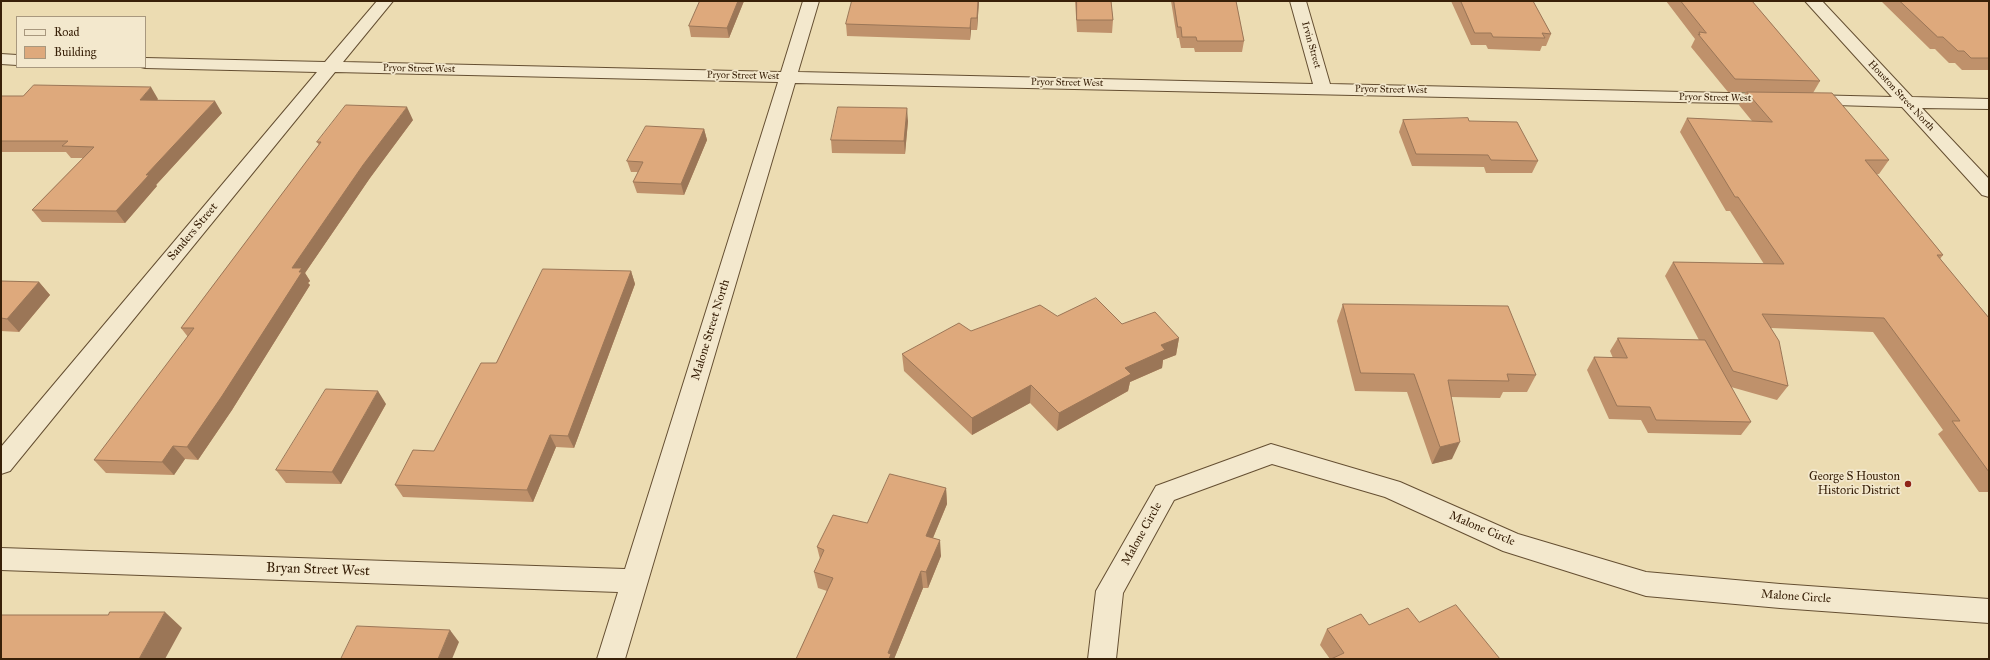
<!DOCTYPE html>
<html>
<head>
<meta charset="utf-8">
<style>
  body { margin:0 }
  #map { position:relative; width:1990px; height:660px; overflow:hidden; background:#ecdcb2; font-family:"IM FELL Great Primer",serif }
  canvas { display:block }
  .frame { position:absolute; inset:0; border:2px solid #382008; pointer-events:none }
  .legend { position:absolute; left:16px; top:16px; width:130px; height:52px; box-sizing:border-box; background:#f3e8cd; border:1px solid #a8987e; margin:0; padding:5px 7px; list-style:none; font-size:12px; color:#382008 }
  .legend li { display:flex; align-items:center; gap:8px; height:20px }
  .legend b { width:20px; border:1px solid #a8987e }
</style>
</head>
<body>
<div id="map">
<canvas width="1990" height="660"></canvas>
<div class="frame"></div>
<ul class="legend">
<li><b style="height:5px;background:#f3e8cd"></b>Road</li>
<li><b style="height:11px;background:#dea97c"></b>Building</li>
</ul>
</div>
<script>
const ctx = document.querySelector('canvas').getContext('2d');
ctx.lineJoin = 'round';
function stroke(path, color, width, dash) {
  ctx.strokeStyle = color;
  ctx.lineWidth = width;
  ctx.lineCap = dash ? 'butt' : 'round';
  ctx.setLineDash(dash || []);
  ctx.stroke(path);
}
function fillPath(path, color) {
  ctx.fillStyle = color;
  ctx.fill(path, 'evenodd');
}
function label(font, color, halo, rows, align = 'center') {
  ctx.font = font + ' "IM FELL Great Primer",serif';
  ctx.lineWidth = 3.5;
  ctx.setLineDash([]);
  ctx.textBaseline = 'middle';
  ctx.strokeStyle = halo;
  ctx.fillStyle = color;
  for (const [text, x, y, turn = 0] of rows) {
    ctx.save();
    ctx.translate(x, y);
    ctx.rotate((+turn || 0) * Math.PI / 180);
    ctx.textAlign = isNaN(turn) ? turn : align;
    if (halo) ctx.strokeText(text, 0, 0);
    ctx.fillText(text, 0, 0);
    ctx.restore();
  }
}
const street = new Path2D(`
  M377,1h16l-50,61 438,10 22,-71h16l-21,71 515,12 -23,-83h16l24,83 442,10 6,1 3,4 -3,4 -6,1 -977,-21 -170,576h-28l21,-67 -617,-22v-22l624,21 153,-487 -443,-10 -325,399 -9,3v-27l316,-375 -172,-4 -4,-1h4v-9l180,4z
  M1805,1h17l90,96 77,2v10l-67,-1 67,71v18l-7,-2 -80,-88 -100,-3 -3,-4 3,-4 6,-1 84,2z
  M1,54l16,1v10l-16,-1z
  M1271,444l129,38 118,52 128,38 134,12 209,15v24l-209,-15 -134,-12 -143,-45 -118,-54 -113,-33 -98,36 -51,93 -7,66h-28l8,-68 60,-105z`);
stroke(street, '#654f32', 2);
fillPath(street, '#f3e8cd');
fillPath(new Path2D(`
  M700,1h44l-15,37 -38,-1 -2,-11z
  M852,1h127l-2,29h-6l-1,10 -123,-4 -1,-12z
  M1075,1h36l2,19 -1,13 -35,-1z
  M1171,1h65l8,40 -2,11h-47l-1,-4h-13l-2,-10h-2z
  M1451,1h82l18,33 -5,12h-4l-2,5 -52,-2 -2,-4h-15z
  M1666,1h86l68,80 -7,12 76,67 -10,14h-2l66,81 -3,4 49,59v174h-10l-41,-58 5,-4 -70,-98 -102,-4 17,58 -11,14 -46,-13 20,35 -10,13 -93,-2 -7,-13 -32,-1 -22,-49 7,-13 19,1 -3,-7 8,-13 81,2 -34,-64 8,-14 91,2 -34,-53h-4l-46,-79 7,-14 65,3 -13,-16 7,-13h-18l-37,-45 4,-8z
  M1881,1h108v69h-27l-7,-7h-6l-14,-14h-5z
  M1,96l157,3 -1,1 65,13 -66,72 1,1 -32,37 -83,-1 -10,-12 51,-52h-12l-5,-6h-65z
  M413,120l-43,58 -65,95 5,8 -2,2 2,2 -78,125 -34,50 -13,-1 -11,16 -68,-2 -12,-13 94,-123 -7,-9 138,-183 -2,-3z
  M1403,120l66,1 69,40 -6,12h-46l-2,-6 -72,-1 -13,-34z
  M908,121l-3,33 -73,-1 -1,-13z
  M704,129l3,11 -23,55 -47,-2 -4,-11 5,-10h-7l-4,-11z
  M631,271l4,13 -61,164 -18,-1 -23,55 -130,-5 -8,-12 39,-34 62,-88z
  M1,281l38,1 11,13 -31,37 -18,-1z
  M1343,304l193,71 -9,17h-24l-3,6 -49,-1 1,62 -20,5 -25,-72 -52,-1 -18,-70z
  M1057,316l65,8 57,14 -3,17 -13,5 -1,8 -32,14 -2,9 -71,40 -27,-28 -58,32 -68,-64 -2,-17z
  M386,404l-45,80 -55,-1 -10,-13z
  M946,488l1,16 -14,34 8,18 -13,32h-5l-29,71h-98l31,-68 -9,-3 -4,-16 6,-13 -3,-12 50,-24z
  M1419,622l81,37h-170l-10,-14 7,-16 42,-4z`), '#bf916b');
fillPath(new Path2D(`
  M738,1h6l-15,37 -2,-10z
  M978,1h1l-2,29v-12z
  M971,18v12l-1,10v-12z
  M151,87l7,12 -10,12 -8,-11z
  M215,101l7,12 -66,72 1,1 -32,37 -9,-12 30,-36z
  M407,107l6,13 -43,58 -65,95 5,8 -2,2 2,2 -78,125 -34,50 -11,-13 105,-179 71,-103z
  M907,108l1,13 -3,33 -1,-13z
  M704,129l3,11 -23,55 -3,-11z
  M631,271l4,13 -61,164 -6,-12z
  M39,282l11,13 -31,37 -12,-13z
  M1179,338l-3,17 -13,5 -1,8 -32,14 -2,9 -71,40 2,-18 66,-45 36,-23z
  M1031,385l-1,18 -58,32v-17z
  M378,391l8,13 -45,80 -9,-12z
  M550,435l6,12 -23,55 -6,-12z
  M1460,442l-8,17 -20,5 8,-17z
  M173,446l12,13 -11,16 -12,-13z
  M946,488l1,16 -20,48 -1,-16z
  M940,540l1,16 -13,32 -2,-16z
  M921,571l2,17 -29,71h-5l-1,-6z
  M165,612l17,16 -17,31h-26z
  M450,630l9,12 -7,17h-14z`), '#9b7657');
const building = new Path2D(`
  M700,1h38l-11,27 -38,-2z
  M852,1h126l-1,17h-6l-1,10 -124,-4z
  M1077,1h34l2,19h-36z
  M1174,1h62l8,40h-47l-1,-4h-14l-1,-10h-3z
  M1461,1h72l18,33 -9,-1 3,5 -52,-1 -2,-4h-16z
  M1681,1h71l68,80 -85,-2 -37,-45 2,1 -1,-3 7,1z
  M1900,1h89v57h-18l-7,-7h-6l-15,-14h-5z
  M34,85l117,2 -11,13 75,1 -69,74h3l-33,36 -84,-1 62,-63 -32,-1 6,-5h-67v-45h22z
  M1747,92l85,1 57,67h-24l78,95h-6l52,63v154l-37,-51h8l-76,-103 -122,-4 17,27 9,45 -55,-15 -60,-109 111,2 -46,-67h-3l-48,-79 85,4z
  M346,105l61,2 -44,58 -71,103h10l-3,4h3l-80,124 -35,51 -14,-1 -11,16 -68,-2 100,-132h-13l140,-186h-4z
  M838,107l69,1 -3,33 -73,-1z
  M1468,118l1,3 48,1 21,39 -47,-1 -3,-5 -72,-1 -13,-34z
  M646,126l58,3 -23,55 -48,-2 10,-20 -16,-1z
  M543,269l88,2 -63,165 -18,-1 -23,55 -132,-5 18,-35 21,1 47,-88h15z
  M1,281l38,1 -32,37 -6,-1z
  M1096,298l26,26 33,-12 24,26 -18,7 4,5 -40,18 6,6 -72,39 -28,-28 -59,33 -70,-64 57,-31 12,8 69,-26 17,11z
  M1343,304l165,2 28,69 -29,-1 2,7 -61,-1 12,62 -20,5 -26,-73 -53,-1z
  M1618,338l87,2 46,82 -95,-2 -6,-13 -33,-1 -23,-49 33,1z
  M326,389l52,2 -46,81 -56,-2z
  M890,474l56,14 -20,48 14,4 -14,32 -5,-1 -33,82 3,1 -2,5h-93l37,-81 -19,-6 10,-22 -7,-3 16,-32 34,8z
  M1456,605l44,54h-169l13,-6 -17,-24 34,-15 8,11 39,-17 11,14z
  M110,612h55l-26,47h-138v-44h107z
  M357,626l93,4 -12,29h-97z`);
fillPath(building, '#dea97c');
stroke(building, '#9b7657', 1);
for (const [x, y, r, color] of [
  [1908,484,4,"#8f2418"]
]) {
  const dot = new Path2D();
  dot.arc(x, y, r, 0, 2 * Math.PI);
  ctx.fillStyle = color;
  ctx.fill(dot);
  stroke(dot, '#f3e8cd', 1.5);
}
label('10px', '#382008', '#f3e8cd', [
  ["Irvin Street",1311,45,74],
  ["Pryor Street West",419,69,1],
  ["Pryor Street West",743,76,1],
  ["Pryor Street West",1067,83,1],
  ["Pryor Street West",1391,90,1],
  ["Houston Street North",1901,96,47],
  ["Pryor Street West",1715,98,1]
]);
label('12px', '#382008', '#f3e8cd', [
  ["Sanders Street",193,232,-50],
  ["Malone Street North",711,330,-73],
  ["Malone Circle",1482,529,23],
  ["Malone Circle",1142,534,-61],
  ["Malone Circle",1796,597,4]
]);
label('12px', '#382008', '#f3e8cd', [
  ["George S Houston",1900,477],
  ["Historic District",1900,491]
], 'right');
label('14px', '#382008', '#f3e8cd', [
  ["Bryan Street West",318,570,2]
]);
</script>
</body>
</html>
